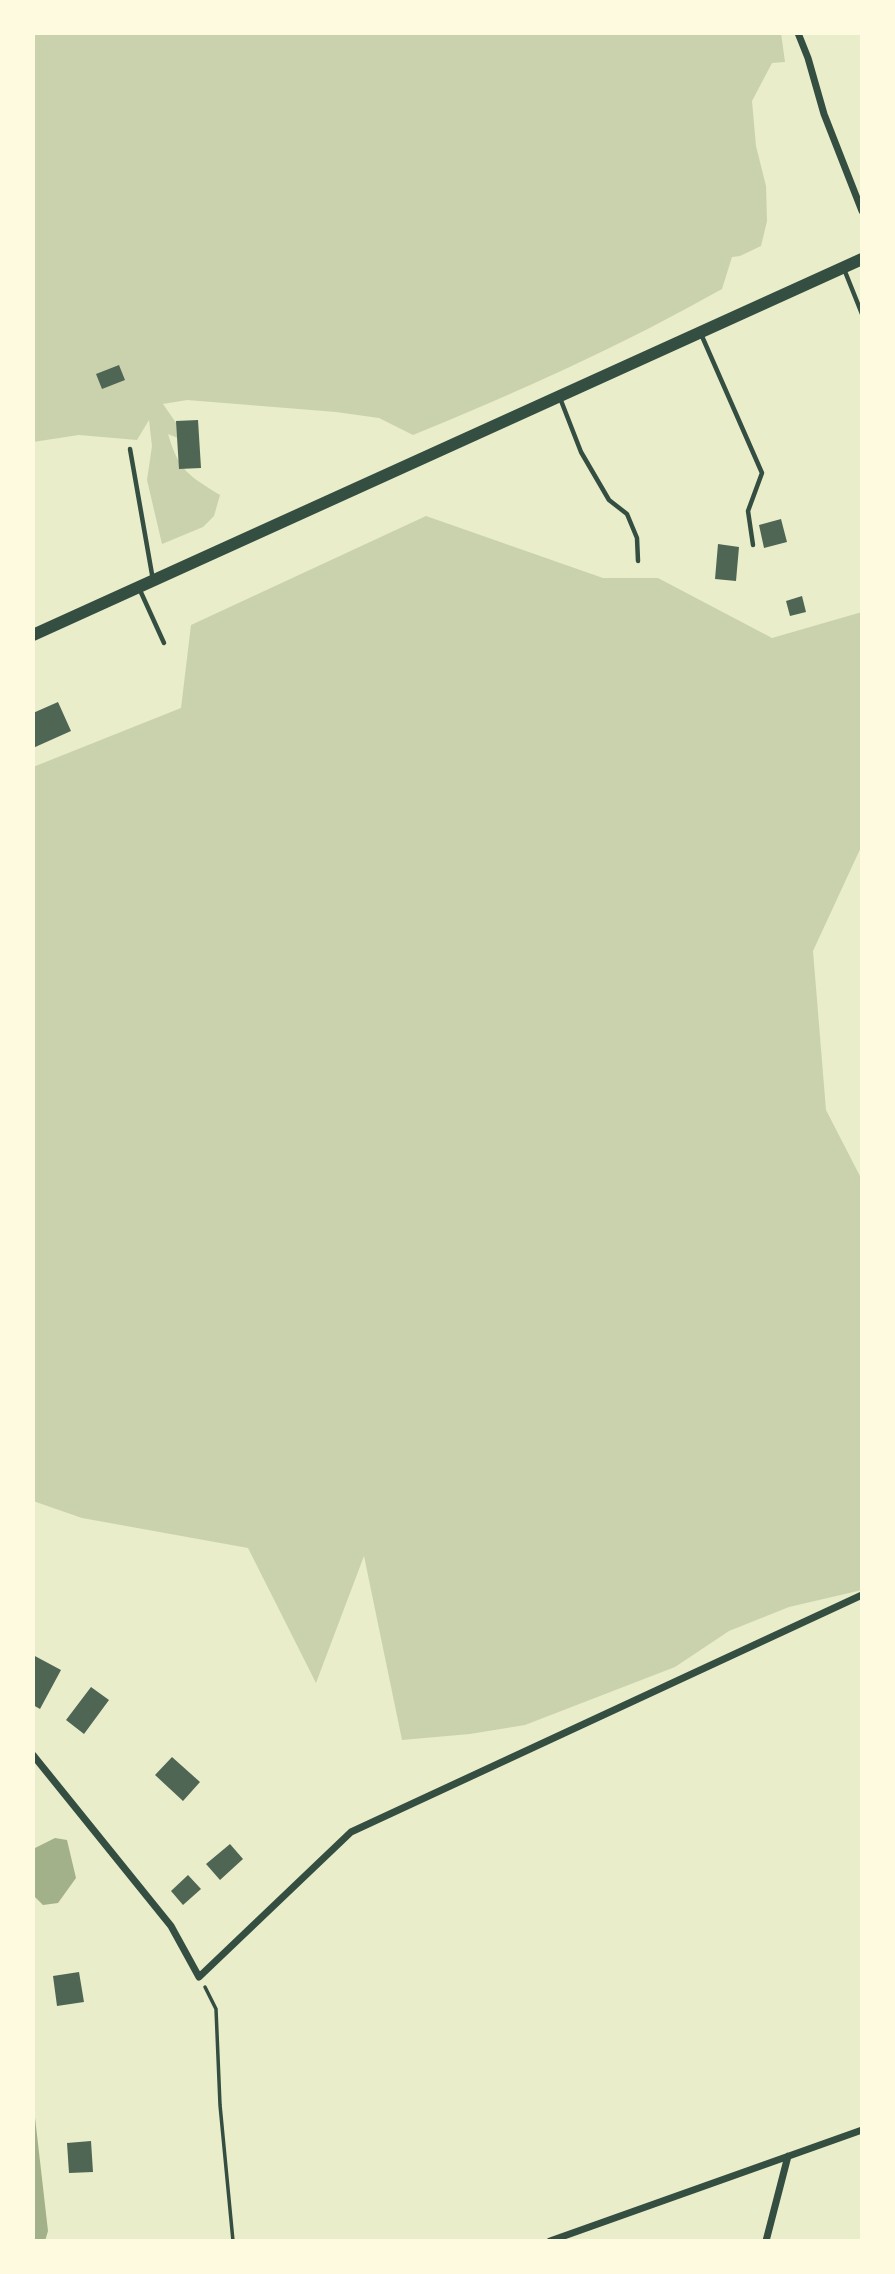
<!DOCTYPE html>
<html>
<head>
<meta charset="utf-8">
<style>
  body { margin:0 }
  #map { position:relative; width:895px; height:2274px; overflow:hidden; background:#e9edc9; font-family:Roboto,sans-serif }
  canvas { display:block }
  .frame { position:absolute; inset:0; border:35px solid #fefae0; pointer-events:none }
</style>
</head>
<body>
<div id="map">
<canvas width="895" height="2274"></canvas>
<div class="frame"></div>
</div>
<script>
const ctx = document.querySelector('canvas').getContext('2d');
ctx.lineJoin = 'round';
function fillPath(path, color) {
  ctx.fillStyle = color;
  ctx.fill(path, 'evenodd');
}
function stroke(path, color, width, dash) {
  ctx.strokeStyle = color;
  ctx.lineWidth = width;
  ctx.lineCap = dash ? 'butt' : 'round';
  ctx.setLineDash(dash || []);
  ctx.stroke(path);
}
fillPath(new Path2D(`
  M33,33h748l4,29 -13,1 -20,38 4,45 10,40 1,35 -6,25 -21,10 -8,1 -10,32c-99,56 -204,103 -309,146l-34,-17 -43,-6 -149,-12 -24,4 27,39 -22,-9c11,37 20,41 52,61l-6,21 -11,11 -41,17 -15,-64 5,-34 -3,-26 -12,20 -58,-5 -46,7z
  M426,516l177,62h55l114,60 90,-26v233l-49,106 13,159 36,70v410l-73,17 -60,24 -54,36 -150,58 -55,9 -68,6 -38,-184 -48,127 -68,-135 -166,-30 -49,-17v-734l148,-59 10,-83z`), '#cad2ad');
fillPath(new Path2D(`
  M55,1838l12,2 9,38 -18,25 -15,2 -10,-10v-46z
  M33,2100l15,131 -3,10h-12z`), '#a3b18a');
fillPath(new Path2D(`
  M119,365l6,15 -23,9 -6,-15z
  M198,420l3,48 -22,1 -3,-48z
  M781,519l6,23 -23,6 -5,-23z
  M718,544l21,3 -3,34 -21,-2z
  M802,596l4,16 -16,4 -4,-15z
  M58,702l13,29 -38,17v-35z
  M33,1655l28,15 -21,39 -7,-4z
  M91,1687l18,13 -25,34 -18,-14z
  M172,1757l28,25 -17,19 -28,-26z
  M230,1844l13,15 -23,21 -14,-16z
  M188,1875l13,14 -18,16 -12,-14z
  M79,1972l5,30 -27,4 -4,-30z
  M91,2141l2,31 -24,1 -2,-30z`), '#4f6655');
stroke(new Path2D(`
  M205,1987l11,22 4,96 13,136`), '#344e41', 3.5);
stroke(new Path2D(`
  M844,269l18,45
  M701,334l61,139 -14,38 5,34
  M560,398l21,54 28,48 18,14 10,24 1,23
  M130,449l23,131
  M139,588l25,55`), '#344e41', 4.5);
stroke(new Path2D(`
  M798,33l10,25 16,56 38,97
  M33,1755l138,171 28,51 152,-145 511,-237
  M550,2241l312,-111
  M766,2241l22,-85`), '#344e41', 7);
stroke(new Path2D(`
  M33,635l829,-376`), '#344e41', 12);
</script>
</body>
</html>
